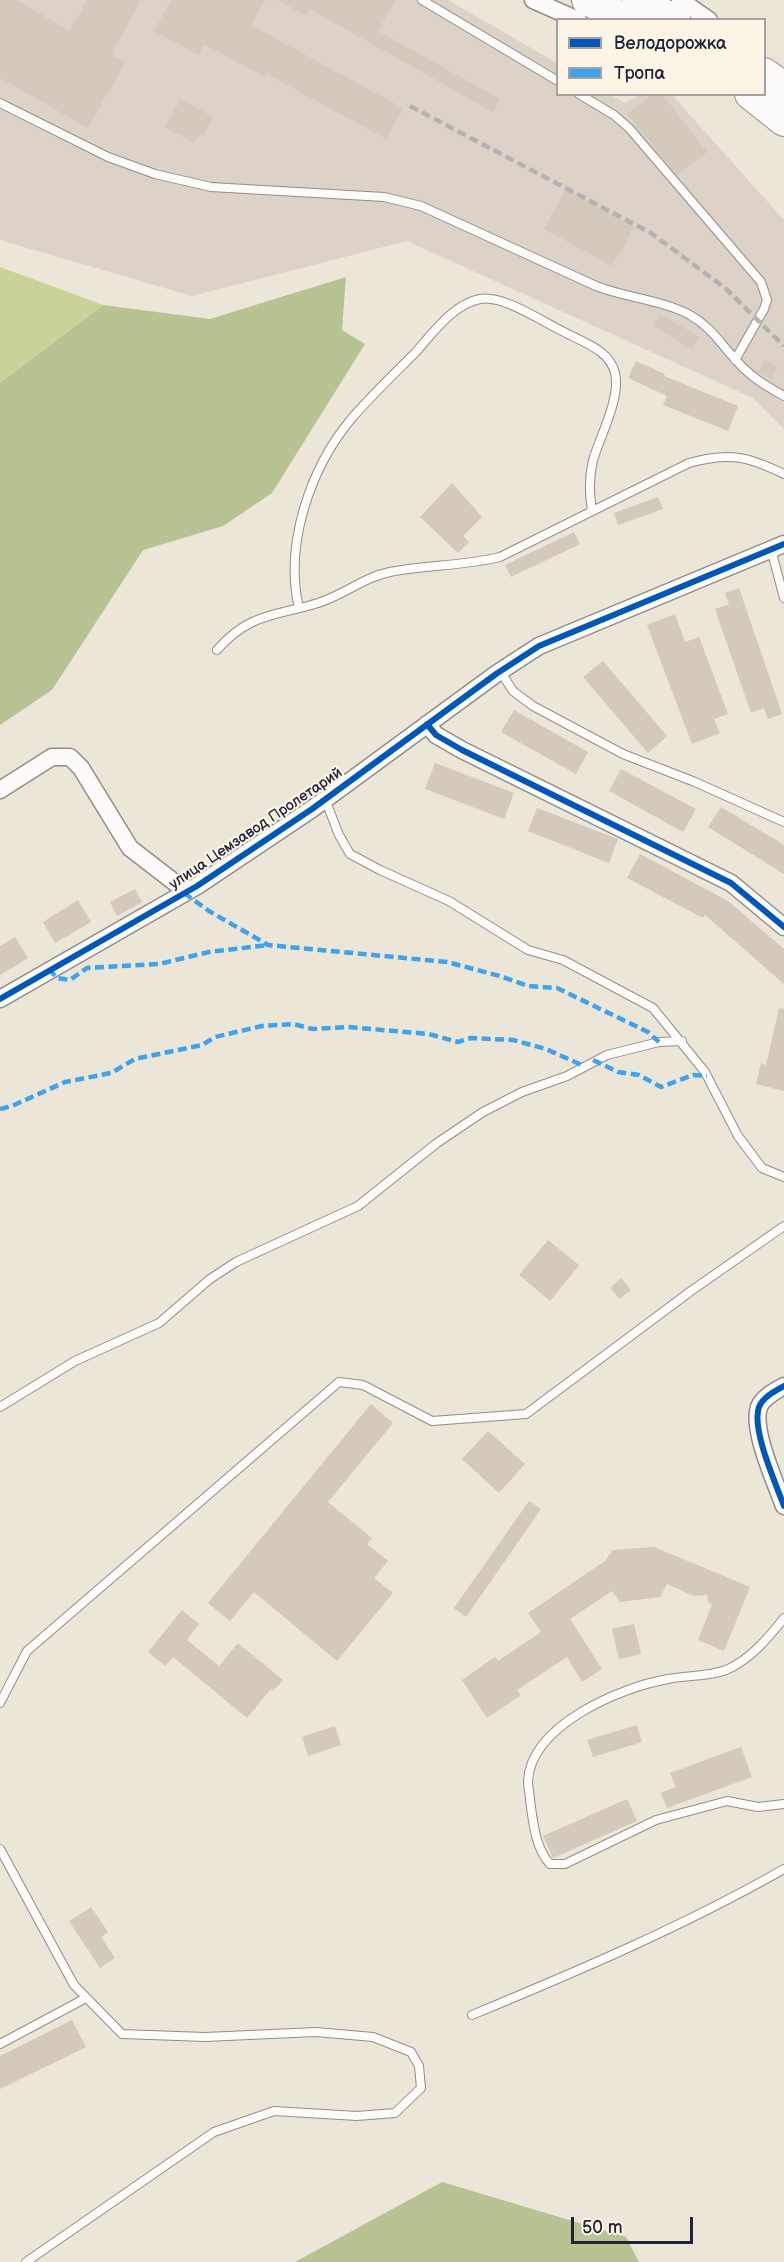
<!DOCTYPE html>
<html>
<head>
<meta charset="utf-8">
<style>
  body { margin:0 }
  #map { position:relative; width:784px; height:2262px; overflow:hidden; background:#ece6d8; font-family:"Balsamiq Sans",sans-serif }
  canvas { display:block }
  .legend { position:absolute; left:556px; top:18px; width:210px; height:78px; box-sizing:border-box; background:#fcf5e5; border:2px solid #a5a1a1; margin:0; padding:8px 10px; list-style:none; font-size:18px; color:#22223b }
  .legend li { display:flex; align-items:center; gap:12px; height:30px }
  .legend b { width:30px; border:2px solid #a5a1a1 }
  .scale { position:absolute; left:571px; top:2217px; width:122px; height:27px; box-sizing:border-box; border:3px solid #22223b; border-top:0; padding-left:8px; font-size:18px; line-height:21px; white-space:nowrap; color:#22223b; -webkit-text-stroke:4px #fcf5e5; paint-order:stroke }
</style>
</head>
<body>
<div id="map">
<canvas width="784" height="2262"></canvas>
<ul class="legend">
<li><b style="height:8px;background:#0057b8"></b>Велодорожка</li>
<li><b style="height:8px;background:#3ea2ec"></b>Тропа</li>
</ul>
<div class="scale">50 m</div>
</div>
<script>
const ctx = document.querySelector('canvas').getContext('2d');
ctx.lineJoin = 'round';
function fillPath(path, color) {
  ctx.fillStyle = color;
  ctx.fill(path, 'evenodd');
}
function stroke(path, color, width, dash) {
  ctx.strokeStyle = color;
  ctx.lineWidth = width;
  ctx.lineCap = dash ? 'butt' : 'round';
  ctx.setLineDash(dash || []);
  ctx.stroke(path);
}
function label(font, color, halo, rows, align = 'center') {
  ctx.font = font + ' "Balsamiq Sans",sans-serif';
  ctx.lineWidth = 4.5;
  ctx.setLineDash([]);
  ctx.textBaseline = 'middle';
  ctx.strokeStyle = halo;
  ctx.fillStyle = color;
  for (const [text, x, y, turn = 0] of rows) {
    ctx.save();
    ctx.translate(x, y);
    ctx.rotate((+turn || 0) * Math.PI / 180);
    ctx.textAlign = isNaN(turn) ? turn : align;
    if (halo) ctx.strokeText(text, 0, 0);
    ctx.fillText(text, 0, 0);
    ctx.restore();
  }
}
fillPath(new Path2D(`
  M0,0h448l109,63 1,31 53,1 14,8 15,-8h32l112,125v209l-31,-31 -346,-157 -215,55 -192,-56z`), '#dcd2c7');
fillPath(new Path2D(`
  M0,267l103,38 -103,78z`), '#cad299');
fillPath(new Path2D(`
  M346,277l-4,53 23,14 -93,149 -49,33 -80,24 -91,140 -52,35v-342l103,-78 107,14z
  M442,2182l184,55 13,25h-344z`), '#b7c393');
fillPath(new Path2D(`
  M0,0h16l54,31 17,-31h54l-30,54 14,8 -37,66 -88,-50z
  M171,0h94l-14,25 152,83 -17,31 -119,-65 -2,3 -61,-33 -5,11 -45,-24z
  M278,0h117l-17,31 122,68 -7,13 -183,-103 -4,7z
  M653,94h9l45,58 -30,23 -50,-61z
  M181,99l32,18 -10,18 -3,-2 -6,10 -29,-16z
  M566,189l68,38 -22,39 -68,-37z
  M661,314l38,23 -8,12 -37,-23z
  M765,360l13,7 -7,13 -13,-8z
  M636,361l29,13 -1,2 74,30 -10,25 -65,-26 4,-9 -39,-18z
  M452,483l30,34 -19,19 6,6 -11,11 -38,-36z
  M658,497l5,12 -45,16 -4,-12z
  M574,532l6,12 -69,33 -6,-12z
  M739,588l43,126 -14,5 -4,-11 -13,5 -36,-104 14,-5 -4,-11z
  M675,614l10,28 14,-5 29,77 -14,5 6,14 -28,11 -45,-119z
  M603,661l64,75 -19,17 -65,-76z
  M514,710l74,42 -12,22 -75,-42z
  M435,763l79,30 -10,26 -79,-30z
  M621,769l75,40 -13,23 -74,-41z
  M721,807l63,38v29l-76,-47z
  M537,808l81,31 -9,24 -81,-32z
  M640,854l88,47 56,48v35l-79,-69 -2,3 -76,-40z
  M135,889l7,13 -25,14 -7,-14z
  M78,900l13,22 -36,21 -12,-21z
  M15,937l13,21 -28,17v-29z
  M779,1008l5,1v82l-28,-7 5,-21 5,2z
  M548,1240l31,25 -29,36 -31,-26z
  M621,1278l10,12 -11,9 -10,-11z
  M371,1404l22,19 -65,79 44,36 -5,6 21,17 -14,17 19,15 -56,68 -83,-69 -24,29 -22,-18z
  M488,1431l37,33 -26,29 -37,-34z
  M529,1501l12,8 -75,108 -12,-9z
  M654,1547l96,40 -26,64 -26,-11 14,-36 -4,-2 -1,-7 -13,1 -27,-12 -7,13 -40,5 -8,-11 -42,28 32,50 -20,13 -15,-25 -50,33 4,5 -34,23 -25,-38 33,-23 3,4 43,-29 -13,-19 77,-52 8,-11z
  M182,1610l17,14 -12,16 32,26 19,-23 45,37 -10,11 -2,-2 -24,29 -74,-61 -8,9 -17,-14z
  M634,1624l7,30 -22,5 -7,-30z
  M637,1725l5,17 -49,15 -6,-17z
  M335,1726l6,19 -33,11 -6,-19z
  M741,1747l11,30 -85,31 -6,-15 15,-6 -6,-14z
  M627,1799l10,22 -84,37 -10,-22z
  M91,1907l17,25 -7,5 14,21 -15,10 -31,-47z
  M72,2020l14,27 -86,42v-33z`), '#d3c9bd');
const lane = new Path2D(`
  M422,0l136,81
  M579,94l35,21 15,13 132,154 6,18 -3,9 -29,51
  M0,103l108,54 47,17 56,13 173,10 37,9 175,80c31,12 66,14 94,29 21,12 30,28 46,45 13,16 30,26 48,36
  M771,549l13,49
  M299,608c-15,-63 11,-140 53,-190 20,-23 42,-44 63,-65 17,-19 38,-49 65,-54 24,-4 63,23 84,33 18,10 46,18 51,41 6,24 -15,64 -22,87 -4,17 -4,33 -1,50
  M217,650c32,-37 59,-34 101,-47 26,-8 46,-26 72,-31 37,-7 72,-6 110,-15l189,-94c40,-11 58,-7 95,11
  M500,671l13,20 20,15 90,48 72,28 89,40
  M325,799l14,36 11,19 30,16 69,31 79,49 35,10 90,48 52,64 33,64 24,32 22,9
  M0,1407l75,-46 84,-38 51,-44 26,-17 122,-56 79,-63 46,-31 39,-20 45,-16 40,-21 52,-13 23,-1
  M784,1618c-15,19 -34,42 -58,52 -18,7 -39,5 -58,9 -47,8 -137,46 -140,102 0,6 2,13 2,19 3,21 5,48 20,64h15l91,-44 71,-19 31,6 26,-3
  M0,1703l27,-52 312,-269 24,3 69,36 94,-7 165,-123 93,-65
  M0,1849l74,136 48,49 83,3 111,-5 57,5 38,15 8,14 2,22 -26,25 -38,3 -83,-5 -60,21 -188,130
  M472,2015c106,-44 212,-89 312,-146
  M0,2044l86,-46`);
const street = new Path2D(`
  M533,0l45,20
  M680,0l29,20
  M427,724l9,11 26,15 269,133 53,44
  M0,790l52,-33h18l11,11 49,80 57,44
  M0,999l197,-113 115,-77 184,-135 43,-28 245,-102
  M784,1386c-9,5 -21,11 -25,21 -8,22 17,77 25,99`);
const highway = new Path2D(`
  M587,0l40,20
  M637,0l38,20
  M764,73l20,14
  M750,94l34,27`);
stroke(lane, '#918e8a', 10);
stroke(street, '#918e8a', 19);
stroke(highway, '#918e8a', 32);
stroke(lane, '#fcfbf9', 8);
stroke(street, '#fcfbf9', 16);
stroke(highway, '#fcfbf9', 30);
stroke(new Path2D(`
  M410,106l241,127 74,55 59,58`), '#b4b3b4', 4.5, [9, 4.5]);
stroke(new Path2D(`
  M184,893l25,18 59,34 179,17 53,14 28,10 29,2 91,44 11,10
  M49,969l8,9 13,2 17,-12 72,-4 50,-12 59,-7
  M593,1060l25,12 21,3 22,12 32,-12 14,1
  M0,1109l12,-3 53,-24 46,-9 24,-14 67,-14 13,-8 47,-11 31,-2 20,5 35,-2 81,7 29,8 13,-4 42,2 33,9 38,17`), '#3ea2ec', 4.5, [9, 4.5]);
stroke(new Path2D(`
  M427,724l9,11 26,15 269,133 53,44
  M0,999l197,-113 115,-77 184,-135 43,-28 245,-102
  M784,1386c-9,5 -21,11 -25,21 -8,22 17,77 25,99`), '#0057b8', 6);
label('15px', '#22223b', '#fcf5e5', [
  ["улица Цемзавод Пролетарий",256,829,-34]
]);
</script>
</body>
</html>
